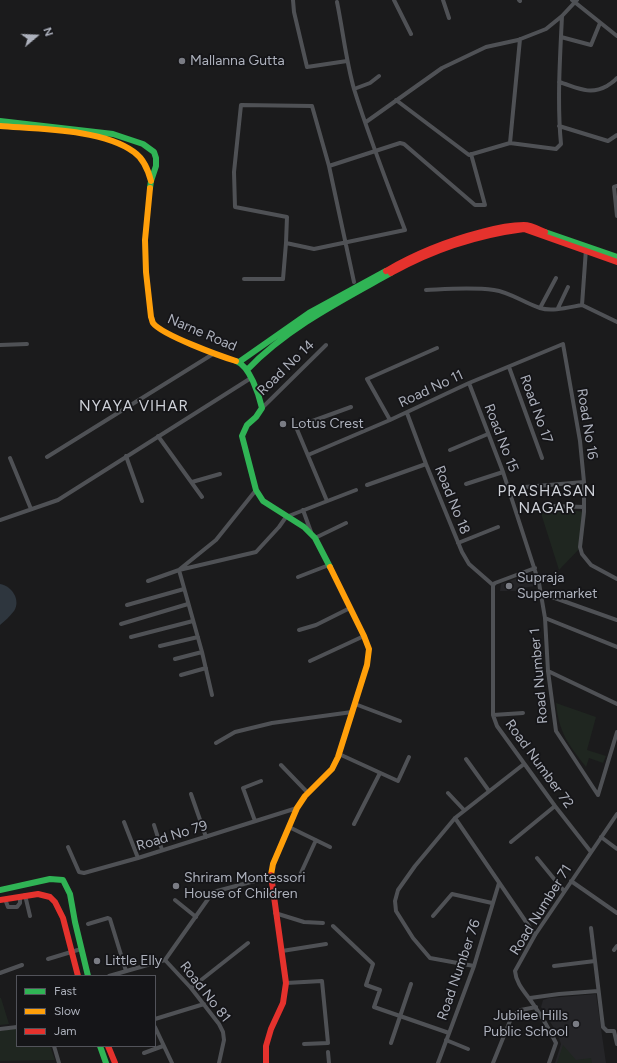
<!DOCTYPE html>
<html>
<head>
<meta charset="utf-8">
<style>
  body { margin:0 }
  #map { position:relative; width:617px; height:1063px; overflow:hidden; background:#1b1b1c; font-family:Figtree,sans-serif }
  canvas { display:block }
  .legend { position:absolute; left:16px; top:975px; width:140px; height:72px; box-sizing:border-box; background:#151518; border:1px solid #52535a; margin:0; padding:5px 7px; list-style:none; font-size:12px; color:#adb1bc }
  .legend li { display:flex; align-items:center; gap:8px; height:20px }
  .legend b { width:20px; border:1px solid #52535a }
  .north { position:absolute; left:16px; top:16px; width:40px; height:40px; -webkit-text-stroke:3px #151518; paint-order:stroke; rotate:71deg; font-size:11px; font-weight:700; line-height:16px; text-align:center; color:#adb1bc }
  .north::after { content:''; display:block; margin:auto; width:14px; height:18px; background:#adb1bc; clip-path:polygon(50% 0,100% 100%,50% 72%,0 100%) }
</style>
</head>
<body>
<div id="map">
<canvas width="617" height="1063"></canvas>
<ul class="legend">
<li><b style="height:5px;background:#30b455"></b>Fast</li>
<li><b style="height:5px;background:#ff9f0a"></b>Slow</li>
<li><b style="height:5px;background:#e5322d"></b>Jam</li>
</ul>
<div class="north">N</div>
</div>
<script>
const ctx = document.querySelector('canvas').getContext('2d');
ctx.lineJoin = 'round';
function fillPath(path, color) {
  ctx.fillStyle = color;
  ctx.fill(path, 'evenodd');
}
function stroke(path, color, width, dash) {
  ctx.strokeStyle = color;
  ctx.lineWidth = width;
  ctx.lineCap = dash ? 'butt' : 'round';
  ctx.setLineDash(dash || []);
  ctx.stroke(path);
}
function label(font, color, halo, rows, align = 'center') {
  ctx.font = font + ' Figtree,sans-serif';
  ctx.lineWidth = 3.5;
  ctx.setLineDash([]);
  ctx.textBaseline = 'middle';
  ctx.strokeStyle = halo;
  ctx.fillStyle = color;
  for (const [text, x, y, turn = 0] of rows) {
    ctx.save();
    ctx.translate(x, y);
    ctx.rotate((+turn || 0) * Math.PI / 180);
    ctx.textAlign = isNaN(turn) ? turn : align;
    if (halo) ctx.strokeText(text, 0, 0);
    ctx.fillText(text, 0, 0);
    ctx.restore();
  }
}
fillPath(new Path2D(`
  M532,573l3,13 -18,3 -1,2h-16l1,-7z
  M596,994l10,69h-51l6,-19 -4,-11 -16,-26 2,-7 6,-2z`), '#252528');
fillPath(new Path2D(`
  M539,507l47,5 -4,34 -23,24z
  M556,703l40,14 -9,33 19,6 -3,7 -14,-5 -3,9c-18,-23 -27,-34 -30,-64z
  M0,998h1l8,26 -9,1z
  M17,1028v18h33l5,14 -55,1v-30z
  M563,1045l13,15 15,-2 1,5h-35z`), '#1f2620');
fillPath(new Path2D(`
  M0,584c12,2 21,16 14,27 -4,5 -9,10 -14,14z`), '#2e363e');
stroke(new Path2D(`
  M293,0l1,12 13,55 40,-6
  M394,0l17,34
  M443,0l6,18
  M519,0l1,1
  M572,0l45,36
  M561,37l30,8 9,-22
  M559,82c17,5 30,14 48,4 4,-3 7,-4 10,-8
  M354,89l16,-6 9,-7
  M396,100l73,55 41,-12 46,6 5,-5c-4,-42 -1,-85 1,-128
  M366,122l76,-54 44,-21 32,-7 28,-11 16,-13 15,-16
  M559,126l49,15 9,-6
  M510,143l10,-104
  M329,166l71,-23 4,1 71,61h10l-14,-51
  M617,186l-3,1 3,29
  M286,243l1,-26 -52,-10 -1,-35 7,-67 71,1 17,60 25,116
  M244,279h39l3,-36 28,6 91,-19c-18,-47 -36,-93 -51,-141 -8,-28 -11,-58 -17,-87
  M426,290c22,-1 45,-3 68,0 16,2 30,13 46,18 12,4 30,-1 42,-3l4,-56
  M582,305l35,17
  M540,308l16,-30
  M558,308l10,-21
  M0,345l27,-1
  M509,367l33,91
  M469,383l34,89 36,111 6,35 3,53 8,60 42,64
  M262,408l64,-63
  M407,413l19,51 36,88 7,12 24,21
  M390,420l-23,-41 70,-31
  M158,436l44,61
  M450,450l38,-16
  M308,455l82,-35 79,-37 94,-39 17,97 4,41v30l-4,35 2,7 9,11 26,14
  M126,456l16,45
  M47,457l166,-103
  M10,458l21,51
  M192,482l28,-8
  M466,484l37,-12
  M367,485l59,-21
  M525,487l59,-5
  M327,501l-31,-74 55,-20
  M553,506l31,1
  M303,510l8,22
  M0,520l58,-20 193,-122
  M315,538l31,-15
  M458,543l40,-16
  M180,569l36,-29 40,-50
  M179,570l23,82 10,43
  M298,577l31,-12
  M148,581l31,-11 77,-18 23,-25 7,-10 70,-27
  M493,585v130l4,11 58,80 36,46
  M493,585l2,-2 40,-15
  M552,597l65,23
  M127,605l57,-16
  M545,618l72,29
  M121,624l67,-20
  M299,630l17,-5 34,-17
  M131,637l62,-16
  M160,646l38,-9
  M175,659l27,-7
  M310,661l54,-25
  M548,671l69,33
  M181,675l25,-7
  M355,704l45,17
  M493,715l30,-2
  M216,743l19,-11 37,-9 80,-11
  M339,754l59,27 11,-24
  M466,759l23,32
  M281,765l27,28
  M448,793l16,17
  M191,794l15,43
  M598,795l19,-63
  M455,818l80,117
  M255,821l-12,-33 18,-7
  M124,822l14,36
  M354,824l26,-51
  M154,825l8,25
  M289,827l41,20
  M601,837l16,12
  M511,842l44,-36
  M68,847l11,25 5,1 54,-15 159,-50
  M537,858l27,33
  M300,875l16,-35
  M571,881l46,32
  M25,895l5,21
  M5,899l3,8h9l3,-4v-6
  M175,900l21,17
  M275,913l29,9 19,1
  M433,916l19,-22 40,9
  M88,924l20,-6 2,1 16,52
  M333,926l40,38 -7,21 14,5 -6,17 75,26
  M591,928l12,99 4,4h7l3,13
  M614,950l3,-4
  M282,951l44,-7
  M48,959l33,-10
  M165,960l26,28 28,36 4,8 1,8 -5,23
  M474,966l-44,-8 -17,-20 -17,-27 -1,-10 3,-11 17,-24 40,-48 69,-54
  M554,966l41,-5
  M0,973l22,-8
  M109,976l56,-16 48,-68 57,-15
  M286,983l36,-2 6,62 -24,1
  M191,988l57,-45
  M530,998l29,-4 39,-3
  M155,1019l49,-15
  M155,1027l17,36
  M0,1029l17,-2
  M446,1040l22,9
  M391,1043l20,-59
  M54,1046l5,17
  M328,1052l1,11
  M144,1053l19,-7
  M438,1063l36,-97 25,-83
  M493,1063l19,-47 9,-6 15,-3
  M549,1063l7,-20c-6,-12 -13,-25 -21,-36 -7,-12 -19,-22 -20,-36l20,-36 82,-121`), '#4f5155', 4);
stroke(new Path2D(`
  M0,121l113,13 30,10 11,8 2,6v8l-5,15 -1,7
  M545,232l72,25
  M236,361c14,5 23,34 26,47l-6,9 -9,8 -5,11 14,54 7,11 41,26 11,11 15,29
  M239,362l70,-49 77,-42
  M247,370c40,-42 94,-69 144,-97
  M0,890l50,-11 13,1 7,14 5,28 13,54
  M100,1046l6,17`), '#30b455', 6);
stroke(new Path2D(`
  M0,126c38,3 103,3 134,26 10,7 14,18 17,29
  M150,188l-5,52 1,32 5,45c1,2 1,4 2,6 9,12 67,33 83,38
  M271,875l2,-11 24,-56 8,-12 27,-27 6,-12 29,-92 2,-16 -5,-13 -34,-69`), '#ff9f0a', 6);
stroke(new Path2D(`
  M386,271c31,-18 61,-30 96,-39 14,-4 28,-7 42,-7 7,0 14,4 21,7
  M391,273c41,-23 87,-38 133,-44l93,33
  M0,900l38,-6 12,3 5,5 8,16 15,58
  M108,1046l7,17
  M266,1063v-17l5,-17 12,-26 3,-20 -15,-108`), '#e5322d', 6);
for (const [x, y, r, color] of [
  [182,61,4,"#7a7c84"],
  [283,424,4,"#7a7c84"],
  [509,586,4,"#7a7c84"],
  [176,886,4,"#7a7c84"],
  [97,961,4,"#7a7c84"],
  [576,1024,4,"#7a7c84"]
]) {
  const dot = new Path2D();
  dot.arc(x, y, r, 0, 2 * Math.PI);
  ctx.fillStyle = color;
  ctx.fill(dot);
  stroke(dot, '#151518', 1.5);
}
label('14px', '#adb1bc', '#151518', [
  ["Mallanna Gutta",190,61],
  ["Lotus Crest",291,424],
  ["Supraja",517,578],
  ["Supermarket",517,594],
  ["Shriram Montessori",184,878],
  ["House of Children",184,894],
  ["Little Elly",105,961],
  ["Jubilee Hills",568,1016,"right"],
  ["Public School",568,1032,"right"]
], 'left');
label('14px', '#adb1bc', '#151518', [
  ["Narne Road",202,333,23],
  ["Road No 14",286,368,-44],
  ["Road No 11",431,389,-25],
  ["Road No 17",536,409,70],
  ["Road No 16",587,424,81],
  ["Road No 15",501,438,69],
  ["Road No 18",452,500,68],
  ["Road Number 1",539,676,-95],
  ["Road Number 72",539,764,54],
  ["Road No 79",172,836,-17],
  ["Road Number 71",541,910,-58],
  ["Road Number 76",459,970,-71],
  ["Road No 81",205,992,52]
]);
ctx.letterSpacing = '1px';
label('15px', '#ced1d8', '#151518', [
  ["NYAYA VIHAR",134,407],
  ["PRASHASAN",547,492],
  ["NAGAR",547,509]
]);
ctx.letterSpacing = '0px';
</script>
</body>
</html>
